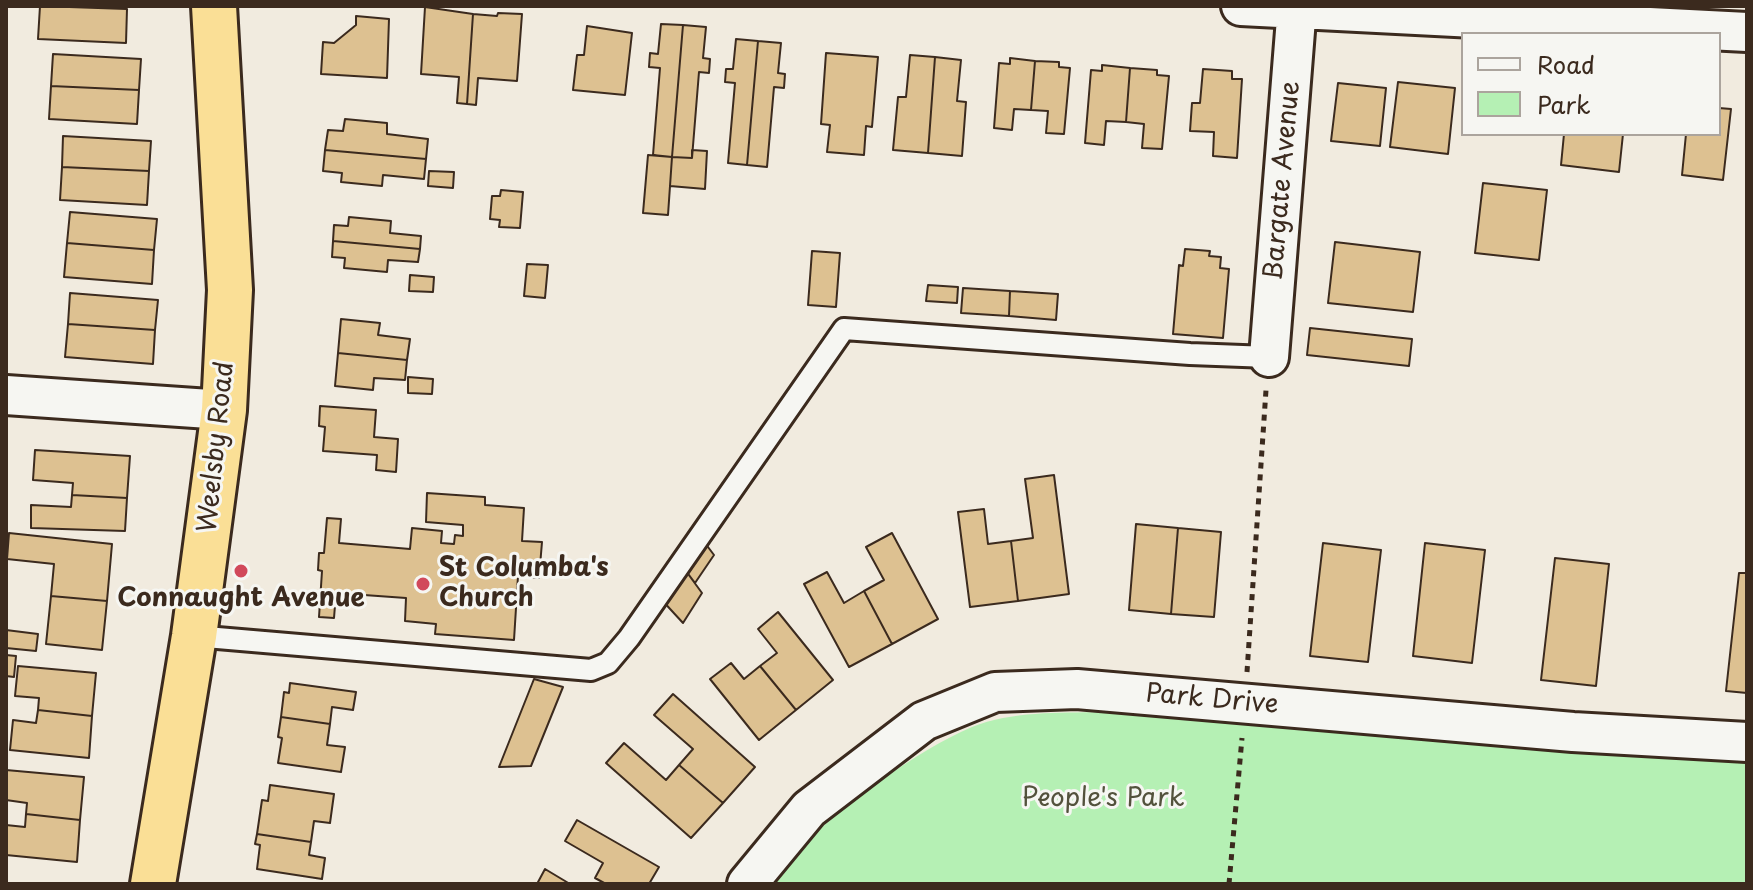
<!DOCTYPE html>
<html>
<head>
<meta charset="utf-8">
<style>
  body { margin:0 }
  #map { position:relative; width:1753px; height:890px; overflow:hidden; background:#f1ebdf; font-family:"Playpen Sans",sans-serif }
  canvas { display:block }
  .frame { position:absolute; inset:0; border:8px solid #3b2a1e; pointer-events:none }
  .legend { position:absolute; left:1461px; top:32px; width:260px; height:104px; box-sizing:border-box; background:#f6f6f2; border:2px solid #aba49d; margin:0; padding:10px 14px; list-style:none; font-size:24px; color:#3b2a1e }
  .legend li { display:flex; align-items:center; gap:16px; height:40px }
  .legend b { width:40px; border:2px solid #aba49d }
</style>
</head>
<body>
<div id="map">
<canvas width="1753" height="890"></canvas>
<div class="frame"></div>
<ul class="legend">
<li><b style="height:10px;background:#f6f6f2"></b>Road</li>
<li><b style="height:22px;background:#b5f0b4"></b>Park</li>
</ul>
</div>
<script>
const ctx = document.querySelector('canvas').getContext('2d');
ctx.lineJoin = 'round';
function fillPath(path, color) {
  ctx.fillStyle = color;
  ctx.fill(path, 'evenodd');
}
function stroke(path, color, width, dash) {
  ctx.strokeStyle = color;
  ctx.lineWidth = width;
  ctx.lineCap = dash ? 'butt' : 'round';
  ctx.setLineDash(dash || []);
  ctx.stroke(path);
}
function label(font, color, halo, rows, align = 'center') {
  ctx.font = font + ' "Playpen Sans",sans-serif';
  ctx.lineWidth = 6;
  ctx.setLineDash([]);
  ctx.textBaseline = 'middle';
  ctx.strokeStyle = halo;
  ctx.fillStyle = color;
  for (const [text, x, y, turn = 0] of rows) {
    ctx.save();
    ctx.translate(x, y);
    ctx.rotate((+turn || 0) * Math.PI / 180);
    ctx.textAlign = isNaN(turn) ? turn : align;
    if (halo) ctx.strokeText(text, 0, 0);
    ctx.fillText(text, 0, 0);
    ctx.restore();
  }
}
fillPath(new Path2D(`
  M1100,712l647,49v123h-977c9,-11 17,-23 27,-33 42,-43 120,-101 175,-124 40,-16 86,-14 128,-15z`), '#b5f0b4');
const building = new Path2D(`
  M40,6l87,3 -1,34 -88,-4z
  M425,7l48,7 -6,90 -10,-1 2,-26 -38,-3z
  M498,13l24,1 -5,67 -39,-3 -2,27 -9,-1 6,-90 24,2z
  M356,16l33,3 -2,59 -66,-4 2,-32 11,1 22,-18z
  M661,24l22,1 -11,132 -19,-2 7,-87 -11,-1 1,-14 8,1z
  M683,25l23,2 -3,31 7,1 -1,14 -10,-1 -7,86 -20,-1z
  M587,26l45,7 -7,62 -52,-5 4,-35h7z
  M736,39l22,2 -11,124 -19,-2 7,-80 -10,-1 1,-13h7z
  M758,41l23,2 -3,30 7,1 -1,14 -10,-1 -7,80 -20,-2z
  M826,53l52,4 -6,70 -6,-1 -2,29 -37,-3 3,-27 -9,-1z
  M53,54l88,5 -2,31 -88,-4z
  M910,55l25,2 -7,96 -35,-3 5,-53h8z
  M935,57l26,3 -4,41 9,1 -4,54 -34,-3z
  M1010,58l25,3 -4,49 -17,-1 -2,21 -18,-2 5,-65 11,1z
  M1035,61l24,1v5l11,1 -6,66 -18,-1 2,-22 -17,-1z
  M1102,65l28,3 -4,54 -20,-1 -2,24 -19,-2 6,-73 11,1z
  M1130,68l27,2v5l12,1 -7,73 -20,-1 2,-24 -18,-2z
  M1203,69l29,2v8h10l-5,79 -24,-2 1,-24 -24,-1 2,-28h8z
  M1398,82l57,6 -7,66 -58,-7z
  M1338,83l48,5 -6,58 -49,-5z
  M51,86l88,4 -2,34 -88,-5z
  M1719,108l12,1 -8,71 -41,-5 4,-41h33z
  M345,119l42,4v11l41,5 -2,20 -101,-9 3,-20 15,1z
  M1564,134h59l-4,38 -58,-7z
  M63,136l88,5 -2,30 -87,-4z
  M325,150l101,9 -2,20 -41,-4 -1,11 -41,-4 1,-9 -19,-2z
  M692,150l15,1 -2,38 -35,-3 2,-29 20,1z
  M648,155l24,2 -4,58 -25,-2z
  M62,167l87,4 -2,34 -87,-5z
  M429,171l25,1 -1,16 -25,-2z
  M1483,183l64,7 -8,70 -64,-7z
  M501,190l22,2 -3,36 -21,-1 1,-7 -10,-1 2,-23h8z
  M70,212l87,7 -3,31 -87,-7z
  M349,217l42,4 -1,12 31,3 -1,13 -87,-8 1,-16 14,1z
  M333,241l87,8 -2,13 -30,-2 -1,12 -43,-4 1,-10 -13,-1z
  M1335,242l85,10 -7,60 -85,-9z
  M67,243l87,7 -2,34 -88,-7z
  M1185,249l25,2 -1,5 12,1 -1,11 9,1 -6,69 -50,-4 6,-69 4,1z
  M812,251l28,2 -4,54 -28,-2z
  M527,264l21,1 -3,33 -21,-2z
  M410,275l24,2 -1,15 -24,-1z
  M928,285l30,2 -1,16 -31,-2z
  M963,288l47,3 -1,25 -48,-3z
  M1010,291l48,3 -2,26 -47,-4z
  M70,293l88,7 -3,30 -87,-6z
  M341,319l39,4 -2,12 32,4 -3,21 -69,-7z
  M68,324l87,6 -2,34 -88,-7z
  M1310,328l102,11 -3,27 -102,-11z
  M338,353l69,7 -2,20 -31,-2 -1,12 -38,-4z
  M408,377l25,2 -1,15 -24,-1z
  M320,406l56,4 -2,27 24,2 -2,33 -20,-2 1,-15 -54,-4 2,-24 -6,-1z
  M35,450l95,6 -3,42 -55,-3 1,-12 -40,-3z
  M1054,475l15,119 -51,7 -7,-60 22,-3 -8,-59z
  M427,493l58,4v8l39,3 -2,33 20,1 -3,36 -21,-2 -4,64 -79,-6 1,-10 -31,-3 1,-23 -70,-5 -2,25 -15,-1 3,-46 -4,-1 1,-17h5l3,-35 14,1 -2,24 71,6 2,-21 30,3 -1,12 13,1 1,-9 8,1v-11l-37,-3z
  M72,495l55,3 -2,33 -94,-3v-23l40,2z
  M984,509l4,35 23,-3 7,60 -48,6 -12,-95z
  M1136,524l42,4 -7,86 -42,-4z
  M1178,528l43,4 -7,85 -43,-3z
  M9,533l103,11 -5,57 -56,-5 3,-32 -47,-5z
  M892,533l46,86 -46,25 -28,-53 20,-11 -18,-33z
  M702,539l12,16 -19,28 -12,-16z
  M1323,543l58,7 -13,112 -58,-6z
  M1425,543l60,7 -13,113 -59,-7z
  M1555,558l54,6 -13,122 -55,-6z
  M683,567l19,26 -19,30 -23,-25z
  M827,572l17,31 20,-12 28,53 -43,23 -45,-83z
  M1739,573h8v120l-21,-2z
  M51,596l56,5 -5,49 -56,-6z
  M778,612l55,68 -37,30 -36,-44 17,-13 -19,-24z
  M6,630l32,4 -2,17 -30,-3z
  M6,655l10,1 -2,21 -8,-1z
  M731,663l13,16 16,-13 36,44 -37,30 -49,-61z
  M18,666l78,7 -4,43 -54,-6 1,-12 -24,-2z
  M534,679l29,8 -32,79 -32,1z
  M290,683l66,9 -3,18 -21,-3 -2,17 -49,-7 3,-25 5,1z
  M673,694l82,73 -32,36 -44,-38 14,-16 -39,-34z
  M38,710l54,6 -3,42 -79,-8 3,-30 23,3z
  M281,717l49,7 -3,21 18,2 -4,25 -63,-9 4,-25 -4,-1z
  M624,743l42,37 13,-15 44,38 -32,35 -85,-75z
  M6,770l78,7 -4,43 -54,-6 1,-11 -21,-3z
  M270,785l64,9 -4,29 -16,-2 -3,21 -54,-8 5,-34 6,1z
  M26,814l54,6 -3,42 -71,-7v-30l19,2z
  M577,820l82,47 -10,17h-43l-11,-6 8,-15 -38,-22z
  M257,834l54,8 -2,13 16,3 -3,21 -65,-10 3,-24 -5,-1z
  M545,869l25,15h-33z`);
fillPath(building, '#ddc191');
stroke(building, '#3b2a1e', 2);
const service = new Path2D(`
  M194,636l397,34 17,-7 21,-25 215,-309 346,25 79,3`);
const minor = new Path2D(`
  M1241,6l506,26
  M1269,357l28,-351
  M6,395l218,15
  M747,884l62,-75 115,-88 71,-29 82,-3 496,43 174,10`);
const trunk = new Path2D(`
  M153,884l41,-248 30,-226 6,-120 -16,-284`);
stroke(service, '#3b2a1e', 26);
stroke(minor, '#3b2a1e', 44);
stroke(trunk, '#3b2a1e', 50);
stroke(new Path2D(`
  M1247,672l19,-282
  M1229,884l13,-146`), '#3b2a1e', 5, [6, 6]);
stroke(service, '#f6f6f2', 20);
stroke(minor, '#f6f6f2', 38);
stroke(trunk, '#fadf96', 44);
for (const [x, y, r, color] of [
  [241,571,8,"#d1495b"],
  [423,584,8,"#d1495b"]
]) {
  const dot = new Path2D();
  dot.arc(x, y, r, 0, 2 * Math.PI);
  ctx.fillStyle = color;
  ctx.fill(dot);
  stroke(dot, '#f6f6f2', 3);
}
label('26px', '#3b2a1e', '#f6f6f2', [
  ["Bargate Avenue",1283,181,-85],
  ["Weelsby Road",217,447,-84],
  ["Park Drive",1212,700,5]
]);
label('bold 26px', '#3b2a1e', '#f6f6f2', [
  ["St Columba's",439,569],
  ["Church",439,599],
  ["Connaught Avenue",241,599,"center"]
], 'left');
label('26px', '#53523c', '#f6f6f2', [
  ["People's Park",1103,799]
]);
</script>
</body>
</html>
